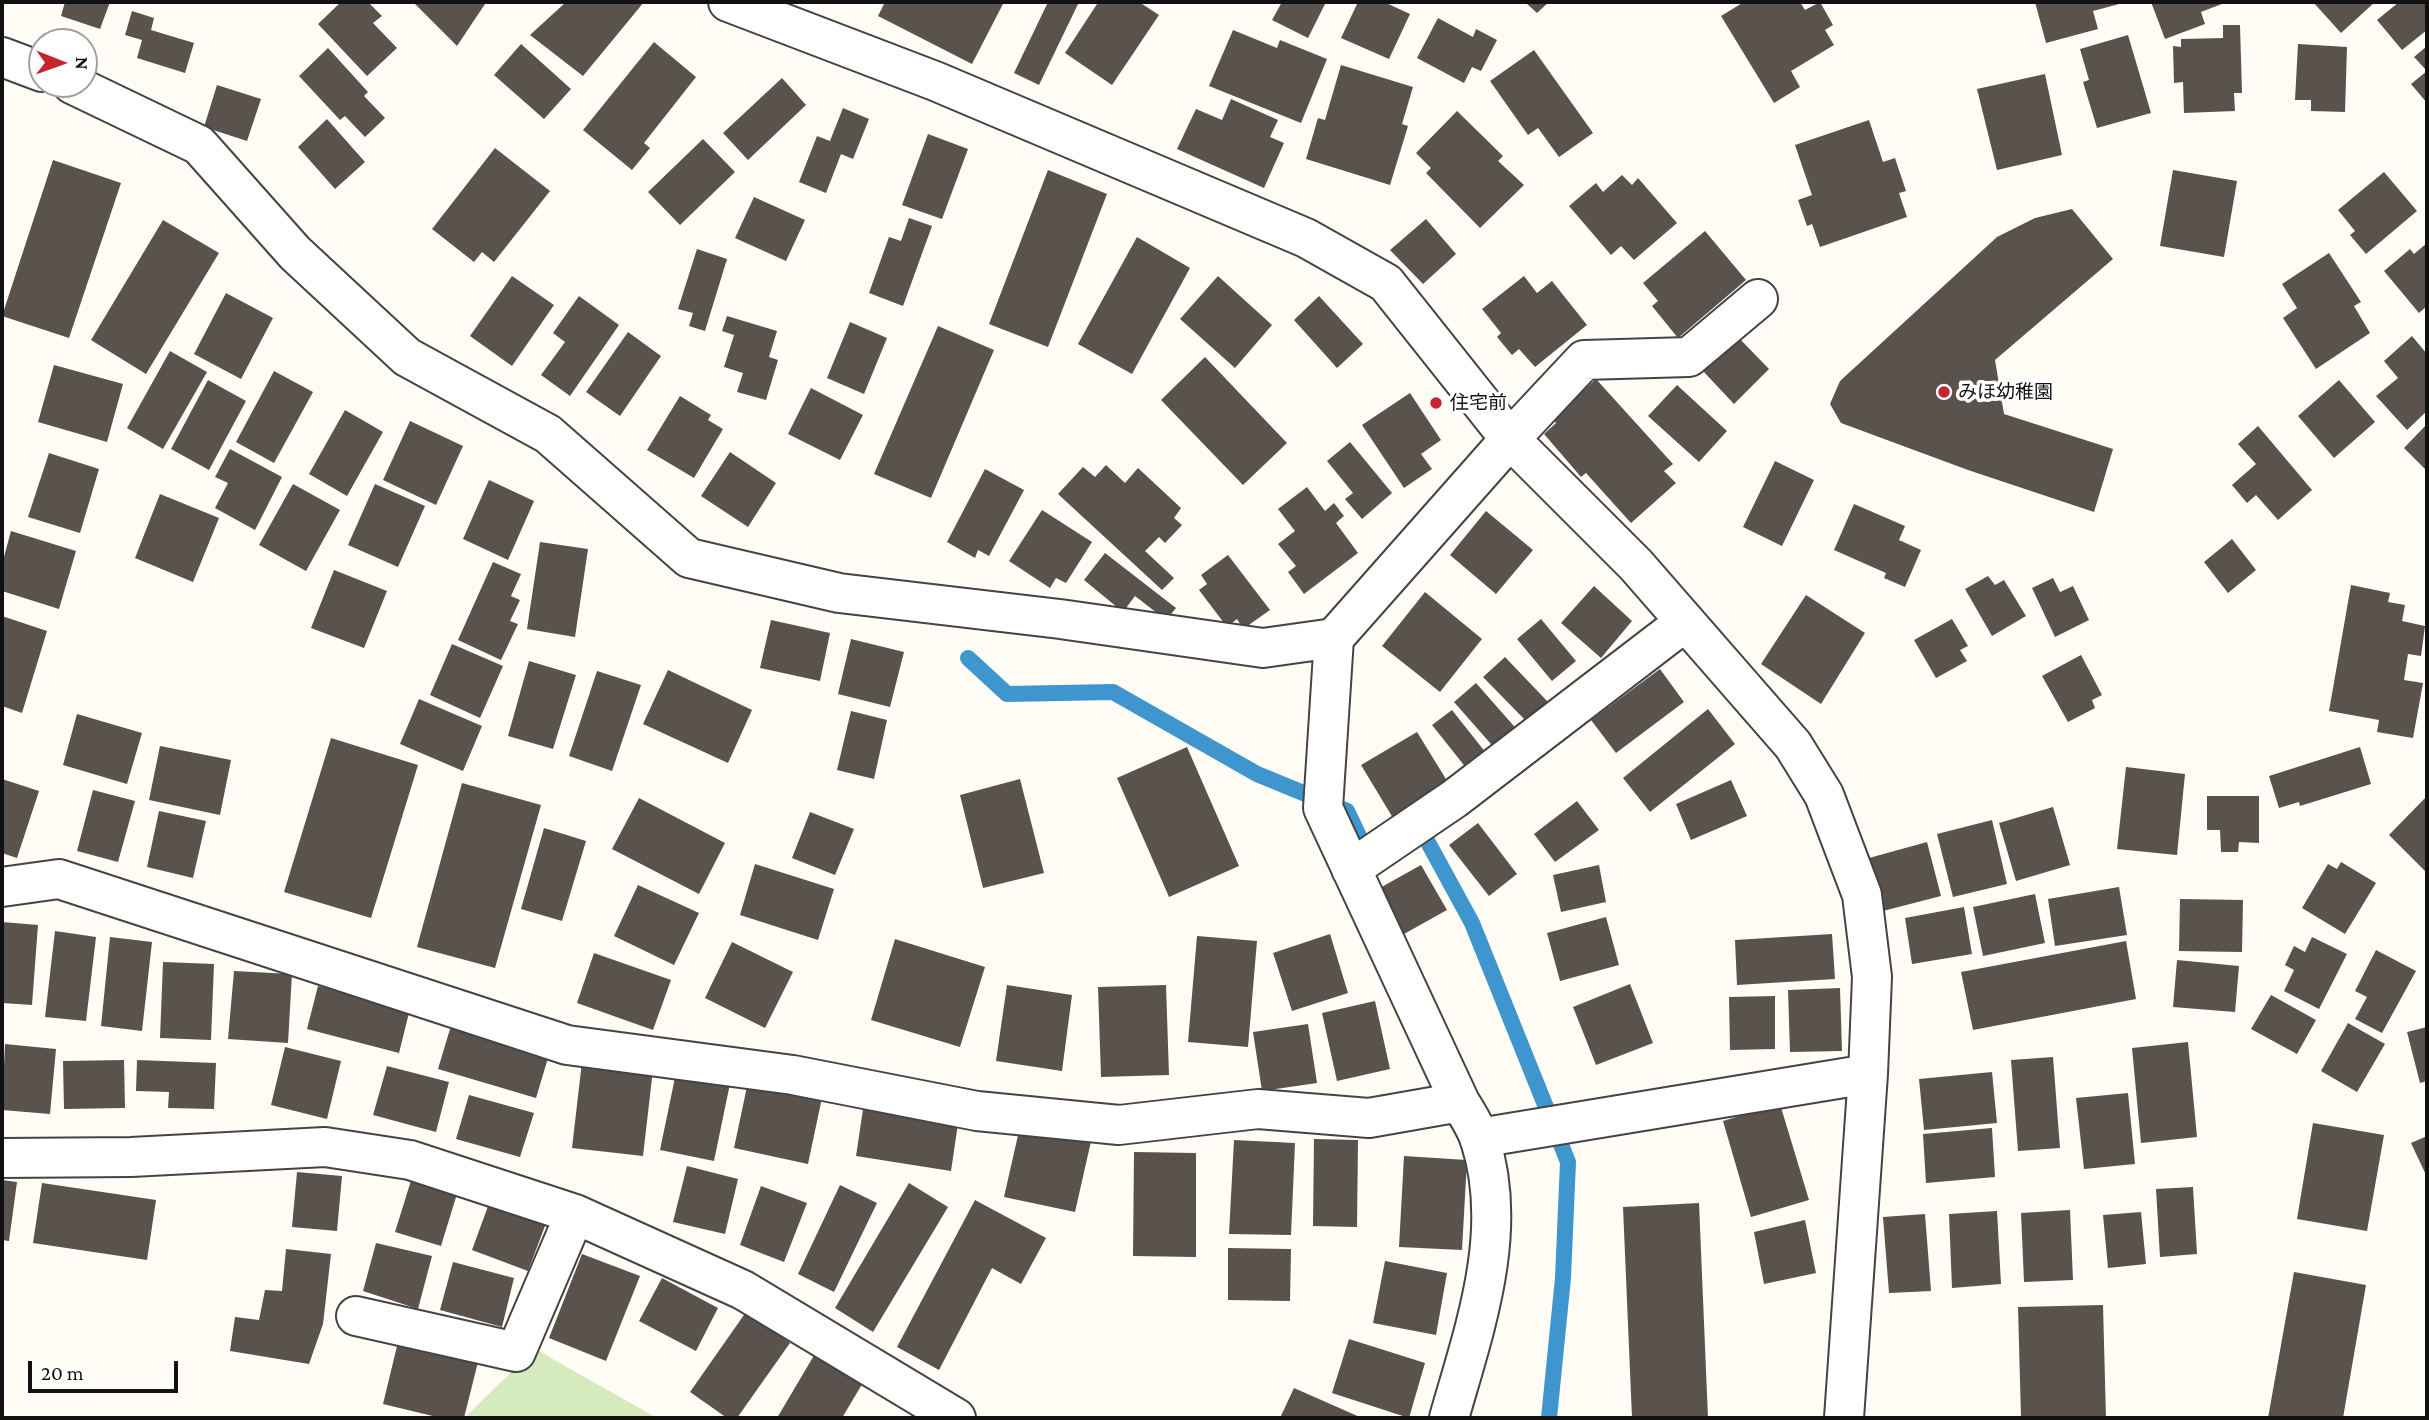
<!DOCTYPE html>
<html>
<head>
<meta charset="utf-8">
<style>
  body { margin:0 }
  #map { position:relative; width:2429px; height:1420px; overflow:hidden; background:#fffdf5; font-family:"Crimson Pro",serif }
  canvas { display:block }
  .frame { position:absolute; inset:0; border:4px solid #111; pointer-events:none }
  .north { position:absolute; left:28px; top:28px; width:70px; height:70px; box-sizing:border-box; background:#fff; border:2px solid #a0a0a0; border-radius:50%; rotate:91deg; font-size:19px; font-weight:700; line-height:28px; text-align:center; color:#111 }
  .north::after { content:''; display:block; margin:auto; width:24px; height:32px; background:#c4262e; clip-path:polygon(50% 0,100% 100%,50% 72%,0 100%) }
  .scale { position:absolute; left:28px; top:1361px; width:150px; height:32px; box-sizing:border-box; border:4px solid #111; border-top:0; padding-left:9px; font-size:21px; line-height:24px; white-space:nowrap; color:#111; -webkit-text-stroke:5px #fff; paint-order:stroke }
</style>
</head>
<body>
<div id="map">
<canvas width="2429" height="1420"></canvas>
<div class="frame"></div>
<div class="north">N</div>
<div class="scale">20 m</div>
</div>
<script>
const ctx = document.querySelector('canvas').getContext('2d');
ctx.lineJoin = 'round';
function fillPath(path, color) {
  ctx.fillStyle = color;
  ctx.fill(path, 'evenodd');
}
function stroke(path, color, width, dash) {
  ctx.strokeStyle = color;
  ctx.lineWidth = width;
  ctx.lineCap = dash ? 'butt' : 'round';
  ctx.setLineDash(dash || []);
  ctx.stroke(path);
}
function label(font, color, halo, rows, align = 'center') {
  ctx.font = font + ' "Crimson Pro","Noto Sans JP",serif';
  ctx.lineWidth = 7;
  ctx.setLineDash([]);
  ctx.textBaseline = 'middle';
  ctx.strokeStyle = halo;
  ctx.fillStyle = color;
  for (const [text, x, y, turn = 0] of rows) {
    ctx.save();
    ctx.translate(x, y);
    ctx.rotate((+turn || 0) * Math.PI / 180);
    ctx.textAlign = isNaN(turn) ? turn : align;
    if (halo) ctx.strokeText(text, 0, 0);
    ctx.fillText(text, 0, 0);
    ctx.restore();
  }
}
fillPath(new Path2D(`
  M535,1349l122,69h-193z`), '#d5ebbd');
stroke(new Path2D(`
  M968,658l39,36 106,-2 144,82 90,37 22,46
  M1411,842l13,-7 48,88 96,239 -5,116 -14,140`), '#3f96cf', 16);
fillPath(new Path2D(`
  M65,2h45l-10,27 -39,-13z
  M341,2h27l14,14 -9,7 24,25 -30,28 -49,-52z
  M413,2h67l5,2 -28,42z
  M566,2h78l-61,74 -53,-41z
  M885,2h119l-32,62 -94,-48z
  M1048,2h31l-40,83 -25,-12z
  M1093,2h46l20,13 -47,70 -47,-32 32,-49z
  M1282,2h44l-18,36 -36,-18z
  M1358,2h26l26,12 -21,45 -48,-21z
  M1525,2h24l-12,11z
  M1744,2h56l5,8 15,-8 13,23 -8,5 9,15 -43,26 9,16 -26,16 -53,-87z
  M2035,2h88v1l-30,8 5,18 -52,14z
  M2151,2h76l-26,10 4,12 -40,15z
  M2313,2h62l-34,31z
  M2399,2h28v28l-25,20 -25,-30z
  M132,11l22,7 -3,12 43,13 -9,30 -48,-15 5,-18 -17,-5z
  M1438,18l35,19 3,-8 21,11 -16,31 -9,-4 -8,16 -47,-25z
  M2223,25h17l2,68h-8l1,18 -51,2 -1,-31 -9,1 -1,-37 8,1v-8l42,-1z
  M1233,30l44,18 3,-8 47,19 -26,64 -92,-37z
  M2128,35l23,78 -54,15 -14,-46 6,-2 -9,-31z
  M654,42l42,35 -52,66 6,5 -18,22 -49,-40z
  M521,44l50,45 -27,30 -50,-44z
  M2298,44l49,3 -2,65 -34,-1v-11h-16z
  M2427,46v57l-16,-19 16,-13 -13,-14z
  M328,48l40,44 -4,4 21,22 -20,19 -20,-21 -5,4 -41,-44z
  M1534,50l59,83 -34,24 -21,-29 -10,7 -38,-54z
  M1341,65l72,22 -11,37 6,2 -18,59 -84,-26 12,-41 7,2z
  M2045,74l17,81 -65,15 -20,-81z
  M782,78l24,27 -58,55 -25,-27z
  M217,85l44,14 -14,42 -43,-14z
  M1231,99l47,21 -8,17 14,6 -20,45 -87,-39 19,-40 26,11z
  M843,108l26,11 -16,40 -12,-5 -15,39 -27,-11 18,-46 13,5z
  M1457,111l46,45 -5,5 26,24 -44,43 -54,-55 5,-5 -15,-15z
  M327,119l38,43 -30,27 -37,-42z
  M1869,120l14,42 12,-4 11,33 -7,2 8,24 -87,30 -8,-23 -5,2 -9,-26 14,-5 -17,-50z
  M928,134l40,15 -26,70 -40,-14z
  M703,139l32,33 -55,53 -32,-33z
  M495,148l55,43 -56,71 -12,-10 -8,10 -42,-33z
  M53,160l68,23 -52,155 -67,-22z
  M1048,170l59,24 -59,153 -59,-23z
  M2173,170l64,11 -13,76 -64,-11z
  M2384,172l33,39 -51,43 -16,-19 5,-4 -17,-21z
  M1622,175l10,10 6,-7 39,45 -43,37 -13,-14 -10,9 -42,-49 27,-23 7,9z
  M754,197l51,23 -19,41 -51,-23z
  M2072,209l41,50 -118,101 9,54 109,35 -19,63 -126,-42 -127,-47 -11,-19 10,-23 157,-144 38,-19z
  M909,218l23,8 -29,80 -34,-13 20,-56 12,4z
  M1426,219l30,35 -33,30 -33,-34z
  M163,220l56,33 -73,121 -55,-34z
  M1705,231l41,49 -68,58 -26,-32 6,-5 -15,-18z
  M1137,237l53,31 -58,106 -54,-30z
  M2427,243v63l-8,7 -35,-42 26,-22 4,5z
  M697,249l30,10 -22,72 -16,-5 4,-13 -15,-4z
  M2329,253l32,49 -7,4 16,27 -54,36 -33,-51 14,-10 -15,-24z
  M512,276l42,29 -42,61 -42,-30z
  M1218,276l54,49 -37,43 -55,-49z
  M1524,276l13,17 15,-12 35,44 -52,42 -16,-18 -7,6 -15,-18 4,-4 -19,-24z
  M226,293l47,25 -32,61 -47,-25z
  M579,296l40,29 -49,71 -29,-21 24,-33 -12,-9z
  M1319,296l44,48 -26,24 -43,-48z
  M727,316l50,15 -8,26 9,3 -12,40 -29,-8 6,-19 -19,-6 10,-32 -12,-4z
  M850,322l37,16 -23,56 -37,-16z
  M938,326l56,24 -63,148 -57,-24z
  M628,332l33,24 -41,60 -34,-24z
  M2412,336l15,18v57l-20,19 -31,-34 22,-18 -14,-17z
  M1738,337l31,32 -35,35 -32,-34z
  M170,351l37,21 -44,77 -36,-21z
  M1205,357l82,86 -44,42 -82,-85z
  M54,365l69,19 -16,58 -69,-20z
  M274,371l39,21 -39,71 -38,-21z
  M1596,379l77,85 -9,7 12,12 -45,40 -45,-50 -5,4 -37,-43 12,-11 -4,-5z
  M208,380l38,21 -37,69 -38,-21z
  M2339,380l36,42 -41,36 -36,-42z
  M1677,385l50,46 -28,31 -51,-46z
  M811,388l52,27 -23,45 -52,-26z
  M1410,393l31,47 -20,14 11,15 -28,19 -42,-63z
  M680,396l31,19 -3,5 15,9 -29,49 -47,-28z
  M345,410l38,22 -36,64 -38,-22z
  M410,421l53,25 -27,59 -53,-25z
  M2427,424v47l-23,-23z
  M2258,426l54,64 -34,30 -22,-25 -9,8 -15,-18 24,-21 -18,-20z
  M1350,442l42,51 -30,26 -17,-20 8,-6 -26,-32z
  M230,449l52,28 -27,53 -40,-22 13,-25 -13,-6z
  M730,452l46,31 -28,44 -47,-31z
  M49,453l50,16 -19,64 -52,-16z
  M1775,461l39,19 -32,66 -39,-19z
  M1106,465l19,18 13,-15 43,40 -7,10 8,7 -17,18 -6,-6 -14,14 29,27 -12,12 -104,-96 25,-27 12,10z
  M985,469l39,21 -35,66 -11,-6 -3,8 -28,-16z
  M489,480l45,21 -26,59 -45,-21z
  M293,484l47,26 -34,61 -47,-26z
  M375,484l50,22 -27,61 -50,-22z
  M1307,487l18,24 9,-8 10,13 -8,7 22,30 -54,41 -16,-22 8,-6 -18,-22 17,-13 -17,-22z
  M160,494l59,24 -26,64 -58,-24z
  M1854,504l51,22 -6,14 22,10 -16,37 -21,-9 2,-5 -52,-23z
  M1042,510l50,32 -26,41 -10,-5 -6,10 -41,-27z
  M1486,511l47,39 -37,44 -46,-39z
  M11,531l65,20 -17,58 -57,-18v-27z
  M2232,539l24,31 -28,23 -24,-31z
  M540,542l48,7 -13,88 -48,-8z
  M1105,553l71,55 -10,12 -31,-24 -12,16 -39,-32z
  M1228,555l42,55 -27,19 -6,-10 -10,8 -28,-37 8,-6 -6,-9z
  M493,562l28,12 -10,22 9,4 -10,21 8,3 -17,36 -43,-20z
  M334,570l53,21 -23,57 -53,-20z
  M1988,576l7,9 9,-5 22,36 -34,20 -27,-47z
  M2053,578l7,14 13,-6 16,34 -34,17 -23,-49z
  M2351,585l39,8 -2,9 17,3 -3,16 23,5 -4,30 -13,-2 -4,26 19,3 -10,55 -36,-6 2,-12 -50,-9z
  M1594,586l38,35 -31,37 -40,-35z
  M1425,592l57,47 -42,53 -58,-46z
  M1806,595l59,38 -44,71 -60,-40z
  M2,616l45,15 -25,82 -20,-7z
  M1541,619l35,42 -24,20 -35,-42z
  M1952,619l16,27 -8,4 7,11 -31,17 -22,-38z
  M771,620l59,13 -10,48 -60,-13z
  M851,639l53,13 -14,55 -52,-13z
  M452,644l51,22 -23,52 -50,-23z
  M2081,655l21,40 -10,5 3,8 -27,14 -26,-46z
  M1505,657l43,45 -20,21 -45,-46z
  M529,661l47,14 -23,74 -45,-13z
  M1660,669l24,33 -68,51 -25,-33z
  M668,670l84,40 -24,53 -85,-39z
  M597,671l44,14 -29,86 -43,-15z
  M1476,683l44,50 -22,19 -44,-50z
  M419,699l63,27 -19,45 -63,-27z
  M1708,709l27,35 -85,68 -27,-34z
  M1452,710l38,48 -19,16 -39,-49z
  M851,711l36,9 -13,59 -37,-9z
  M77,714l65,19 -15,51 -64,-19z
  M1417,732l32,52 -56,34 -32,-53z
  M331,738l87,27 -47,153 -87,-26z
  M160,746l71,14 -11,55 -71,-15z
  M1187,747l52,119 -70,31 -52,-119z
  M2360,747l11,37 -71,22 -1,-4 -20,6 -10,-32z
  M2126,767l59,7 -8,81 -60,-6z
  M2,779l37,12 -22,67 -15,-5z
  M1020,779l24,94 -61,15 -23,-93z
  M1731,780l16,36 -56,24 -15,-36z
  M462,783l79,22 -46,163 -78,-21z
  M93,790l42,11 -17,61 -41,-11z
  M2207,796h52v47l-20,-1 -1,10h-17l-1,-22h-13z
  M2427,796v77l-38,-38z
  M639,798l86,45 -26,51 -87,-45z
  M1577,801l22,29 -44,32 -21,-28z
  M2053,807l17,58 -54,16 -17,-58z
  M159,811l47,10 -13,57 -46,-11z
  M810,812l44,17 -19,46 -43,-17z
  M1992,820l15,64 -54,13 -16,-63z
  M1478,823l39,51 -28,22 -40,-51z
  M544,828l42,13 -24,80 -41,-12z
  M1927,842l14,54 -58,15 -14,-53z
  M2341,862l35,21 -31,51 -43,-26 26,-44 9,5z
  M755,864l79,25 -16,51 -78,-25z
  M1421,865l26,45 -43,24 -26,-45z
  M1599,865l7,37 -45,10 -8,-37z
  M638,885l61,28 -25,52 -60,-29z
  M2119,887l8,48 -72,11 -7,-47z
  M2035,894l10,49 -62,13 -10,-49z
  M2180,899l63,1 -1,52 -63,-1z
  M1964,907l8,47 -60,10 -7,-46z
  M1606,917l13,48 -59,16 -13,-48z
  M2,922l36,3 -6,80 -30,-2z
  M55,931l41,6 -10,84 -41,-4z
  M1330,934l18,59 -56,18 -19,-58z
  M1832,934l3,45 -98,6 -2,-45z
  M1197,936l60,5 -9,106 -60,-5z
  M110,937l42,5 -10,89 -41,-5z
  M2312,937l35,17 -28,55 -35,-18 10,-21 -9,-5 9,-19 11,6z
  M895,939l90,28 -25,80 -89,-27z
  M2126,941l10,58 -163,31 -12,-58z
  M732,942l61,30 -28,56 -60,-30z
  M2376,950l40,21 -34,62 -27,-14 12,-22 -12,-6z
  M594,953l77,27 -18,50 -76,-27z
  M2177,960l62,6 -4,46 -62,-5z
  M163,962l51,2 -3,76 -51,-2z
  M234,971l58,3 -4,69 -60,-4z
  M1630,984l23,59 -57,22 -23,-58z
  M1007,985l65,10 -10,76 -66,-10z
  M1166,985l3,90 -68,2 -3,-90z
  M318,986l92,23 -11,44 -92,-24z
  M1840,988l2,63 -52,1 -2,-62z
  M2271,995l45,25 -19,34 -46,-25z
  M1775,996v53l-45,1 -1,-53z
  M1375,1001l15,68 -53,12 -15,-68z
  M453,1019l98,29 -15,50 -98,-29z
  M2348,1023l37,21 -28,48 -36,-21z
  M1308,1024l9,59 -55,8 -9,-59z
  M2427,1027v54l-7,2 -13,-51z
  M2188,1042l9,95 -56,6 -9,-95z
  M5,1044l51,5 -6,65 -48,-4z
  M285,1047l56,14 -14,58 -56,-14z
  M583,1053l71,8 -11,95 -71,-8z
  M2053,1057l7,91 -42,3 -7,-91z
  M124,1060l1,48 -61,1 -1,-48z
  M137,1060l79,3 -2,46 -46,-1 1,-16 -33,-1z
  M678,1063l54,11 -18,87 -54,-11z
  M387,1066l62,16 -13,50 -63,-17z
  M1992,1072l5,51 -73,7 -5,-51z
  M749,1077l74,16 -15,71 -74,-16z
  M2128,1093l7,71 -51,5 -8,-71z
  M469,1095l65,18 -14,44 -64,-18z
  M864,1103l95,14 -8,54 -95,-15z
  M1780,1104l29,96 -58,17 -28,-96z
  M1021,1122l71,15 -17,75 -71,-15z
  M2313,1123l71,12 -17,96 -70,-12z
  M1992,1128l3,49 -69,6 -3,-49z
  M2427,1136v41l-16,-34z
  M1314,1139l44,1 -1,87 -44,-1z
  M1234,1140l61,3 -4,92 -62,-1z
  M1134,1152l62,1v104l-63,-1z
  M1404,1156l63,4 -5,90 -63,-3z
  M687,1166l51,13 -13,55 -52,-12z
  M414,1171l46,13 -19,62 -46,-14z
  M297,1172l45,4 -5,55 -45,-4z
  M2,1180l15,2 -8,59 -7,-1z
  M42,1183l114,17 -9,60 -114,-17z
  M909,1183l39,24 -75,125 -38,-24z
  M840,1185l37,18 -43,89 -36,-18z
  M761,1186l46,17 -23,59 -44,-17z
  M2193,1187l4,67 -37,3 -4,-68z
  M491,1198l57,20 -20,53 -56,-21z
  M975,1200l71,38 -25,46 -29,-16 -53,102 -42,-23z
  M1699,1203l9,215h-76l-9,-211z
  M2070,1210l3,70 -49,2 -3,-69z
  M1997,1211l4,73 -49,4 -3,-74z
  M2141,1212l5,52 -38,4 -5,-53z
  M1925,1214l6,77 -42,2 -6,-76z
  M1805,1220l11,53 -52,11 -10,-52z
  M376,1243l56,13 -14,53 -55,-18z
  M1228,1248l63,1 -1,52 -62,-1z
  M286,1249l45,5 -8,70 -14,40 -79,-13 5,-34 24,3 6,-30 17,1z
  M582,1254l58,22 -34,85 -57,-23z
  M1385,1261l62,12 -11,62 -63,-12z
  M453,1262l61,16 -12,49 -62,-17z
  M2294,1272l72,13 -23,133h-75z
  M662,1278l56,30 -22,43 -57,-30z
  M2103,1305l3,113h-85l-3,-111z
  M746,1312l44,31 -53,75h-10l-37,-26z
  M1349,1339l76,24 -16,55 -77,-25z
  M398,1342l80,20 -14,56h-23l-58,-14z
  M816,1352l48,29 -22,37h-65z
  M1294,1388l68,30h-82z`), '#5a524d');
const minor = new Path2D(`
  M728,2l207,79 371,157 80,45 124,156 126,126 157,180 31,50 38,100 10,82 -4,97 -24,344
  M2,57l40,15
  M72,84l127,61 96,108 112,104 141,77 141,124 150,35 221,26 203,29 71,-10 176,-199 74,-79 105,-3 69,-58
  M1334,638l-11,170 137,294
  M1351,869l103,-70 231,-177
  M2,887l57,-8 508,166 226,30 184,36 142,14 139,-16 111,9 91,-16c7,12 16,25 20,38 30,92 -6,190 -31,278
  M1479,1138l389,-64
  M2,1158l129,-1 194,-10 85,13 165,54 168,76 213,128
  M356,1316l160,36 59,-138`);
stroke(minor, '#444', 42);
stroke(minor, '#fff', 38);
for (const [x, y, r, color] of [
  [1944,392,7,"#c4262e"],
  [1436,403,7,"#c4262e"]
]) {
  const dot = new Path2D();
  dot.arc(x, y, r, 0, 2 * Math.PI);
  ctx.fillStyle = color;
  ctx.fill(dot);
  stroke(dot, '#fff', 2.5);
}
label('19px', '#111', '#fff', [
  ["みほ幼稚園",1958,392],
  ["住宅前",1450,403]
], 'left');
</script>
</body>
</html>
